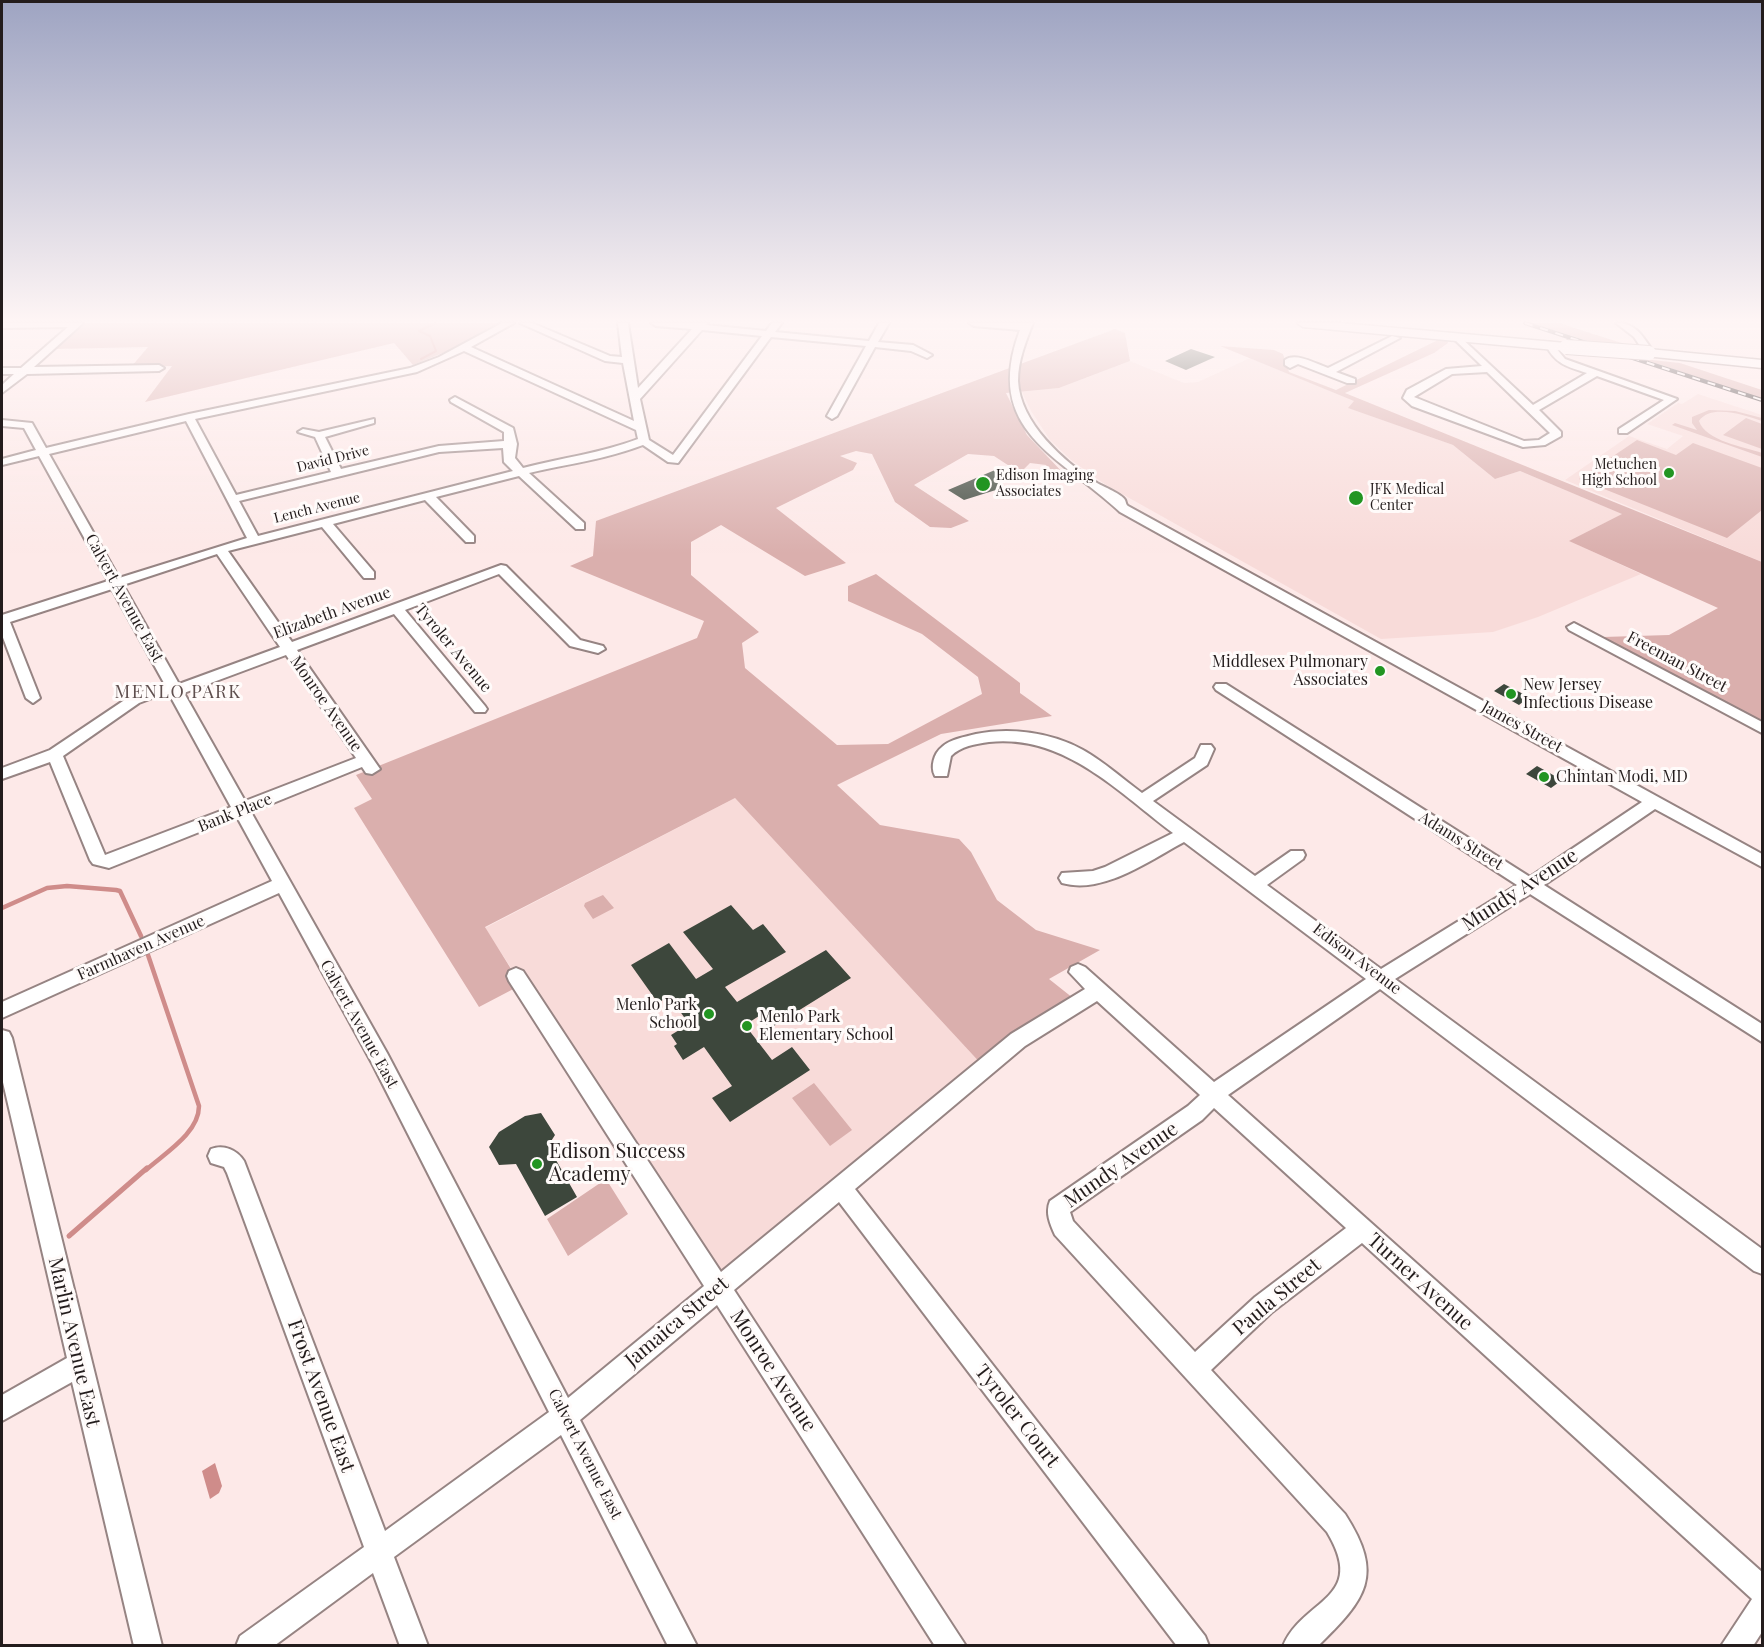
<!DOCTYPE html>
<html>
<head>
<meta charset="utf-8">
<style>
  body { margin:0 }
  #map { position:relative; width:1764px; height:1647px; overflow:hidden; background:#fde9e8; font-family:"Playfair Display",serif }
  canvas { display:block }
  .frame { position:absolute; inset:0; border:3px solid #231c1c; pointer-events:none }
</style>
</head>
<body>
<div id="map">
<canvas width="1764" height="1647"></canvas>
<div class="frame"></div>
</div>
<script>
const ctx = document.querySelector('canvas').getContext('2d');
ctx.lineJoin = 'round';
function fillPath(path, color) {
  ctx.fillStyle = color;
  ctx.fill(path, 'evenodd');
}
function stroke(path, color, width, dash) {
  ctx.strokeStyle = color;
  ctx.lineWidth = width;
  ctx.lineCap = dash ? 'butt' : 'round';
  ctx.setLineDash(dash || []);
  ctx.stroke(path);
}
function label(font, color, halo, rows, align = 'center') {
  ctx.font = font + ' "Playfair Display",serif';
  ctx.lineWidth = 6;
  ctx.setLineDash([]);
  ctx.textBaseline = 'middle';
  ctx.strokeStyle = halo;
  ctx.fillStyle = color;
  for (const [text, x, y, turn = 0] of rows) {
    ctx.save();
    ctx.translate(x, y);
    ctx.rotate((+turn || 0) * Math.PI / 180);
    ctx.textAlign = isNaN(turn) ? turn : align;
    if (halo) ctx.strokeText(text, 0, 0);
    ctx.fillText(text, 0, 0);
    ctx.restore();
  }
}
fillPath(new Path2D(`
  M1250,358l105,43 -6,7 104,37 42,34 25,-8 103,43 -53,27 71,33 -103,43 -45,15 -112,7 -275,-154 -35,-25 -21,-20 -19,-29 -10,-21 38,-2 71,-27 54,22 14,-1z
  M1698,394l64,21v147l-197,-82 64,-44 38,13 16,-13 -36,-12 31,-21 4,1z
  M735,798l249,269 -265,220 -234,-359z`), '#f8dbd9');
fillPath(new Path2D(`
  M84,323h414l-48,27 -37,15 -19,-22 -249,59 27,-36 -41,1 17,-20 -94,2z
  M1531,323h28l69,22 -37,-3z
  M1115,329l10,4 5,28 -71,27 -53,5 21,42 39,41 -9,3 -11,-14 -16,-2 -10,10 -26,-17 -26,-2 -54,31 55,36 -18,7 -21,-1 -35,-25 -23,-48 -16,-3 -16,5 17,7 -4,7 -77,38 70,55 -41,13 -84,-51 -30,17v33l68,57 -17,11 3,25 92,77 51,-1 94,-50 -4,-17 -56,-43 -74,-33v-15l28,-12 144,109v10l32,23 -111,18 -104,51 43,40 79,14 12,13 26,48 39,30 64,20 -51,29 29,23 -94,65 -249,-269 -250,129 36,58 -42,22 -125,-199 18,-9 -16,-24 341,-137 7,-17 -134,-55 23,-10 3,-35z
  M1446,336l2,7 -14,10 -89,40 417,169v157l-4,3 -155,-85 66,-2 49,-27 -149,-67 53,-27 -102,-43 -25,8 -42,-34 -105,-37 6,-7 -134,-55 54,4 9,4 6,18 47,18z
  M1643,359l37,4 82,27v9z
  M1709,410l26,1 27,7v3c-15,-5 -51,-18 -63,0 6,20 46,26 63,32v4l-90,-32 3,-2 22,7 -5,-7v-6z
  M1746,418l16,6v25l-39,-14z
  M1637,440l39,15 17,-12 69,25v42l-35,28 -148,-59z
  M603,895l11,13 -21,11 -9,-13 1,-3z
  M814,1083l38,47 -22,16 -38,-48z
  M606,1179l22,35 -60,42 -21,-37z`), '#daafad');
fillPath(new Path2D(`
  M215,1463l7,23 -3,7 -9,6 -8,-28z`), '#cf8c8a');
stroke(new Path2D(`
  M421,359l15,-8 -6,-15 -11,-5 17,-8`), '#cf8c8a', 2);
stroke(new Path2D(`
  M2,908l45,-20 20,-2 49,4 4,1 21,45
  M146,1170c19,-17 53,-37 53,-64l-51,-151`), '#cf8c8a', 4.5);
stroke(new Path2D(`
  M69,1236l78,-68`), '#cf8c8a', 5);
fillPath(new Path2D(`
  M1191,349l24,8 -29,13 -21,-9z
  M995,470l11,6 -7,3 3,2 -3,8 -35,11 -16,-10z
  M1504,684l25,13 -10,8 -25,-14z
  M1537,766l25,14 -11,8 -25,-14z
  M731,905l22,25 10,-6 23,28 -61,35 12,15 89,-52 25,28 -82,51 -10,-13 -14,9 27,35 20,-13 18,23 -80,52 -18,-24 20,-12 -28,-39 -21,13 -9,-14 3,-2 -6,-9 18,-11 -20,-28 -11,7 -27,-38 38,-22 27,36 17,-10 -30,-37z
  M541,1113l14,22 -7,11 29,51 -32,19 -29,-52 -17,1 -10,-18 10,-15 26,-16z`), '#3d473c');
const minor = new Path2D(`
  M2,323h81l-49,44 125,-2 5,3 -5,3 -132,3 -25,19v-8l12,-11h-12v-6h19l47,-41 -66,1z
  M502,323h12l-43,24 163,74 -11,-58 -18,-2 -85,-38h12l78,33 12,1 -4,-34h10l10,65 54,-59 -36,-3 -5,-3h57l-2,2 60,6 6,-8h10l-7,9 94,9 10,-18h10l-11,19 35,3 19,10 -5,3 -16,-7 -36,-4 -38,69 -5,3 -5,-3 39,-70 -95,-9 -93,126 -10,-1 -25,-17c-36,14 -76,19 -114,28l55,50v6h-8l-57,-53 -83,21 38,39v6h-8l-41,-42 -92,24 41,48v6h-10l-42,-51 -94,24 64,91 209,-77 5,1 74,74 23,6 2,3 -7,4 -28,-7 -71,-72 -94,36 80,96 2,3 -2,3h-10l-81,-98 -97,36 83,119 -8,5 -6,-1 -4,-6 -111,45 136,241 181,345 136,-112 -195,-305 -2,-5 2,-5 7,-3 7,3 198,301 290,-238 74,-45 -16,-17 2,-5 7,-3 7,3 129,115 152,-103 -182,-137c-34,18 -81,53 -122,41l-3,-5 3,-5 31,-2 12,-4 68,-34c-56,-42 -109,-99 -184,-91 -14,2 -28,4 -38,14l-4,20h-12c-5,-9 -1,-23 7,-29 8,-8 23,-10 34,-13 33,-7 76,-2 107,16 20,11 40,29 59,43l53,-35 6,-13h10l3,4 -7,16 -54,36 102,75 36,-25h12l2,4 -2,4 -36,26 114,84 136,-84 -301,-195 -2,-3 2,-3h10l304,193 112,-75 -522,-290c-61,-57 -138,-81 -100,-182l-46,-4 -5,-3h64c-7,18 -15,37 -15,58 2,42 46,81 79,102 7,4 25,11 28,17 1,2 1,5 3,6l634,348v13l-107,-58 -111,76 218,139v18l-232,-148 -135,85 367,270v25l-8,-3 -374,-282 -152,106 534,477v60l-9,14h-32l31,-47 -390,-356 -91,70 -60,57 134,144c40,62 21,85 -27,132h-35c20,-48 85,-46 44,-114l-272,-297c-5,-11 -10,-23 -5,-34l138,-95 12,-11 -103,-94 -72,45 -170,143 350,447 4,10h-32l-338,-444 -105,88 232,356h-31l-218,-341 -137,115 117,226h-29l-107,-211 -167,122 34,89h-28l-27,-73 -99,73h-38l4,-10 124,-89 -137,-374 -3,-6 -13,-4 -3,-7 3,-7c13,-5 26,1 33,12l141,370 164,-119 -176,-347 -94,-172 -277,125v-16l270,-121 -35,-64 -128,51 -16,-4 -3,-4 -40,-98 -48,17v-11l48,-18 79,-53 35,-14 -52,-94 -102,33 30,76 -7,5 -7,-5 -24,-63v-20l106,-34 -69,-125 -37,9v-6l34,-9 -12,-22 -22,-2v-6l30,3 14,25 143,-34 221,-46 29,-11zM702,330l60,6 -89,119 -24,-15 -9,-41zM464,351l172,79 2,9c-36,14 -77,19 -115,29l-8,-10 2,-14 -4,-16 -58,-31 -5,3 1,2 53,30v9l-65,5 -98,23 -16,-32 49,-14v-4l-55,13 -16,-3 -5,3 17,5 16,35 -95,23 -41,-76 222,-47zM186,421l61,117 -128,40 -70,-124zM503,448l1,14 9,9 -255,65 -19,-35 200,-49zM217,554l63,93 -101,37 -56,-99zM286,655l70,103 -111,43 -61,-108zM168,692l63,115 -126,48 -42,-99 76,-53zM1214,1108l132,120 -91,69 -60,55 -122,-131 -3,-9 132,-92z
  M1616,323c20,-1 28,15 38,30l-2,2h-6l-12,-18z
  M1457,334l76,71 54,-32c-19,-6 -32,-9 -41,-28l5,-3 14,17 112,40 -50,34h-8v-4l45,-29 -67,-24 -58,34 22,22v4l-16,9 -22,2 -111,-41 -9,-8 4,-8 39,-21 36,-3 -28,-27 -2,-2zM1487,372l63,61 -11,7 -15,1 -110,-44 38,-23z
  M1392,336l8,2 -64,34 19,7v4h-8l-49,-19 -8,4 -5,-3v-5c11,-8 31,4 43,8z
  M1574,623l188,99v11l-193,-103 -2,-3z
  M2,1030l7,2 3,6 150,608h-28l-62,-264 -70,39v-26l65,-37 -65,-280z`);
const major = new Path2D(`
  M1297,323h43l226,20 6,4 -6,4 -263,-24z
  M1649,349l113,11v8l-117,-12 -2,-3z`);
stroke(minor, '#968483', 4);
stroke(major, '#968483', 3);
fillPath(minor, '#fff');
fillPath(major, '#fff');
const rail = new Path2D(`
  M1525,323l237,77`);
stroke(rail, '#3a3232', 4);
stroke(rail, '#fffbfa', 2, [8]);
const majorBridge = new Path2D(`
  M1566,347l83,6`);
stroke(majorBridge, '#968483', 16, []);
stroke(majorBridge, '#fff', 14);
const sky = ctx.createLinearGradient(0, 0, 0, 553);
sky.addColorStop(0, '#9ea4c2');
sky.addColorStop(0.58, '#fef5f5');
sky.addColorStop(1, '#fef5f500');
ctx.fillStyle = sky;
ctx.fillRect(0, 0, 1764, 553);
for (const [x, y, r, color] of [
  [1669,473,6,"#229522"],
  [983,484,8,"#229522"],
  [1356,498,8,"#229522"],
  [1380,671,6,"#229522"],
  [1511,694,6,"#229522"],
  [1544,777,6,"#229522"],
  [709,1014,6,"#229522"],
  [747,1026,6,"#229522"],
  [537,1164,6,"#229522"]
]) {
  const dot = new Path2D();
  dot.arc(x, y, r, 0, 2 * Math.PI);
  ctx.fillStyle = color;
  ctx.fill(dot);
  stroke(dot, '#fffbfa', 2);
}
label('14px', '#231c1c', '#fffbfa', [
  ["David Drive",333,459,-14],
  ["Lench Avenue",317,508,-14]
]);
label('14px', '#231c1c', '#fffbfa', [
  ["Metuchen",1657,465,"right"],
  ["High School",1657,481,"right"],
  ["Edison Imaging",996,476],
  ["Associates",996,492],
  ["JFK Medical",1370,490],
  ["Center",1370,506]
], 'left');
label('16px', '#231c1c', '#fffbfa', [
  ["Calvert Avenue East",124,598,61],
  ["Elizabeth Avenue",332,613,-20],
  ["Tyroler Avenue",453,648,50],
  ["Freeman Street",1677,662,28],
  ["Monroe Avenue",326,704,55],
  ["James Street",1522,727,29],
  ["Bank Place",235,813,-22],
  ["Adams Street",1461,841,32],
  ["Farmhaven Avenue",141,948,-24],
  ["Edison Avenue",1357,959,37],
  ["Calvert Avenue East",359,1024,61],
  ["Calvert Avenue East",585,1454,63]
]);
label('16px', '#231c1c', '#fffbfa', [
  ["Middlesex Pulmonary",1368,662,"right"],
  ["Associates",1368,680,"right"],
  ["New Jersey",1523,685],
  ["Infectious Disease",1523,703],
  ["Chintan Modi, MD",1556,777],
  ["Menlo Park",697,1005,"right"],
  ["School",697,1023,"right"],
  ["Menlo Park",759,1017],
  ["Elementary School",759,1035]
], 'left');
ctx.letterSpacing = '1.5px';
label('18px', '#5f4f4e', '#fffbfa', [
  ["MENLO PARK",178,692]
]);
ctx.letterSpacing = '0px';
label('20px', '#231c1c', '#fffbfa', [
  ["Mundy Avenue",1520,890,-33],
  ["Mundy Avenue",1121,1165,-35],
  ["Turner Avenue",1420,1282,42],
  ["Paula Street",1277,1297,-40],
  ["Jamaica Street",677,1322,-40],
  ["Marlin Avenue East",74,1342,77],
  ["Monroe Avenue",773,1371,57],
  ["Frost Avenue East",321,1396,70],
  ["Tyroler Court",1017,1416,52]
]);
label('20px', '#231c1c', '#fffbfa', [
  ["Edison Success",549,1152],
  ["Academy",549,1175]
], 'left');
</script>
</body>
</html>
